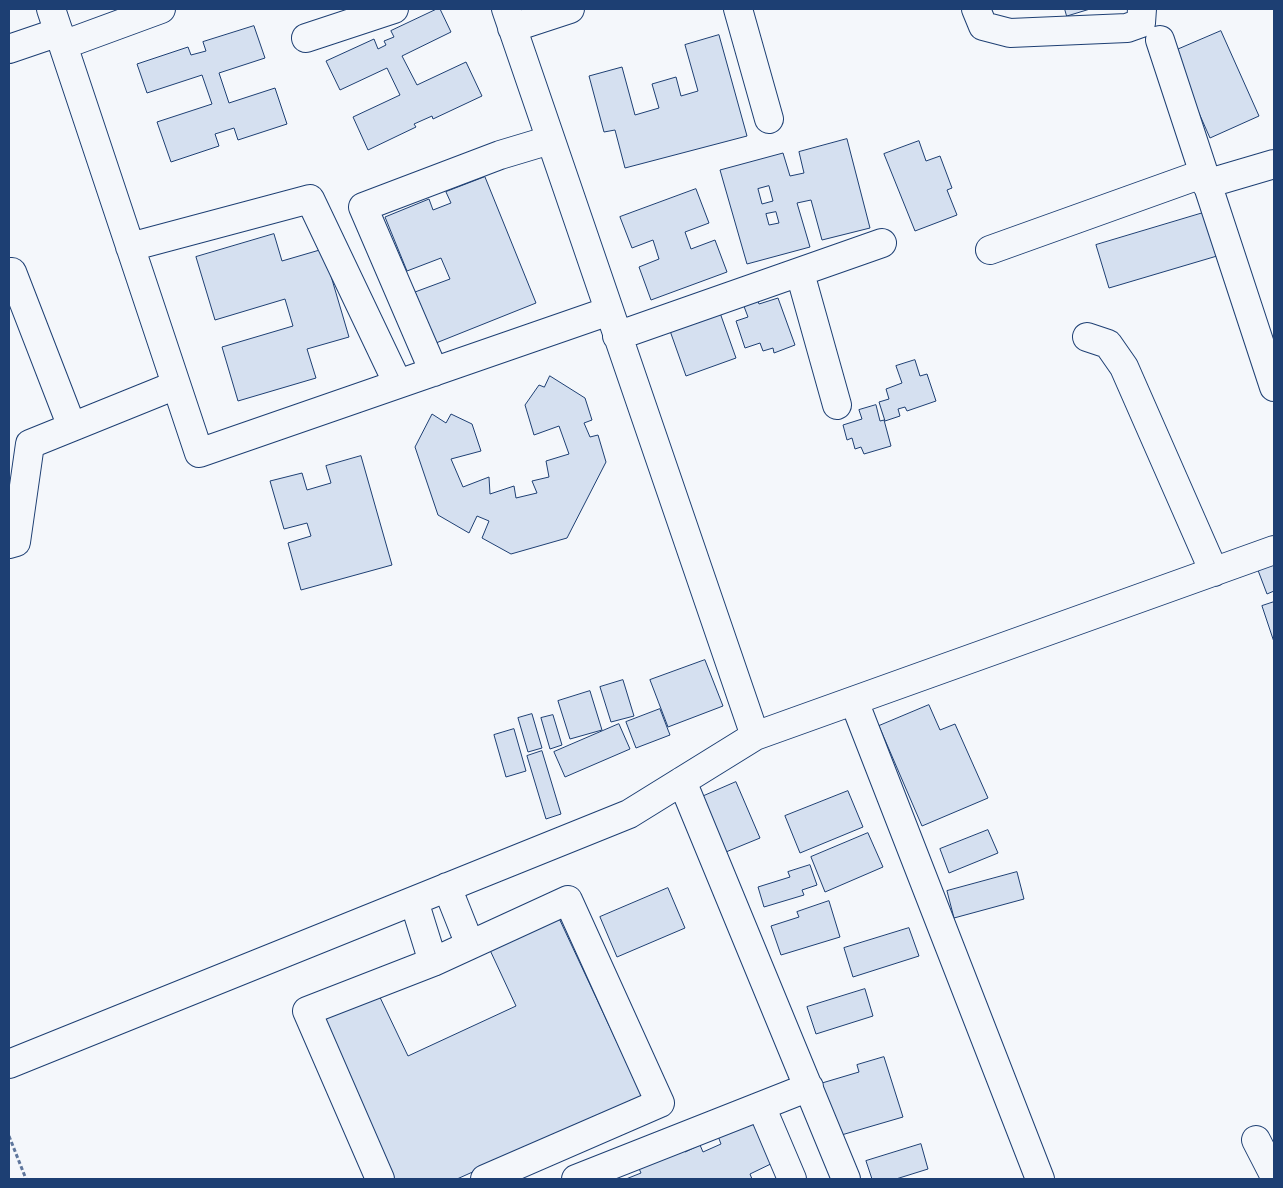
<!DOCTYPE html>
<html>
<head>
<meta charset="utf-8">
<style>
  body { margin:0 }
  #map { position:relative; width:1283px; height:1188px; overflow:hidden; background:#f4f7fb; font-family:Mulish,sans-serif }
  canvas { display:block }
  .frame { position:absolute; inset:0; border:10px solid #1d3f73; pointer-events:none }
</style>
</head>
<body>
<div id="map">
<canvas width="1283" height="1188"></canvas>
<div class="frame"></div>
</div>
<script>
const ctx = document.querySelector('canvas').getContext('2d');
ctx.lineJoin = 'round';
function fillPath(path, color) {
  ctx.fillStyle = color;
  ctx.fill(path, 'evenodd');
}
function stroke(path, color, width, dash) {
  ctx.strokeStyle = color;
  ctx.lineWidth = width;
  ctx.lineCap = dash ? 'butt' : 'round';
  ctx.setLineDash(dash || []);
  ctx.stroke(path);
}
const building = new Path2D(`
  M437,9h3l11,23 -49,24 15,29 49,-23 16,34 -49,23 -1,-3 -18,8 2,3 -48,23 -15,-33 47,-22 -13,-27 -47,22 -14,-29 48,-22 4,10 8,-4 -2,-4 10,-4 -3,-6z
  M1065,9h25l-23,7z
  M254,26l11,32 -46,15 10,30 46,-15 12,36 -49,16 -4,-12 -19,6 4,12 -48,16 -14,-40 55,-18 -10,-29 -55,18 -10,-29 51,-17 3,8 15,-4 -3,-9z
  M1221,31l38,85 -49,22 -38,-86z
  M719,35l28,101 -122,32 -10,-38 -11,2 -15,-56 33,-9 13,48 24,-7 -7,-24 24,-7 5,19 17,-5 -13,-46z
  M847,139l23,89 -48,12 -11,-40 -14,3 13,44 -63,17 -27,-94 63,-17 7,23 14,-3 -5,-21zM769,186l4,15 -11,3 -4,-15zM776,212l3,11 -10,2 -3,-11z
  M919,141l7,20 14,-5 12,32 -5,2 10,25 -42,16 -31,-77z
  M485,177l51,126 -100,40 -21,-51 35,-13 -9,-21 -34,13 -22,-54 44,-18 4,11 18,-7 -5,-11z
  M696,189l13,34 -24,9 6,17 24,-9 12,32 -76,28 -12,-33 20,-8 -6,-19 -21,8 -12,-31z
  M1203,213l14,43 -108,32 -13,-43z
  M274,234l8,27 41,-12 26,88 -42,12 9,29 -78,23 -16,-54 71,-21 -8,-27 -70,21 -19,-63z
  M756,296l3,8 19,-6 17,47 -21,8 -1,-5 -10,3 -3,-8 -15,5 -9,-27 12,-4 -6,-16z
  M719,310l17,48 -50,18 -17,-48z
  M915,360l5,16 7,-2 9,27 -29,10 -2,-4 -7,2 2,7 -15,5 -6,-19 10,-3 -3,-10 16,-6 -6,-17z
  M550,376l35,22 7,22 -8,3 6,14 8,-2 8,27 -39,76 -56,16 -29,-16 7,-17 -12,-5 -8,17 -31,-18 -23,-68 17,-33 14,9 5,-9 21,10 9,27 -30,8 12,28 26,-10 1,17 24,-8 2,12 21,-5 -5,-12 17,-4 -3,-16 23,-7 -10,-28 -25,9 -9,-30 14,-20 5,2z
  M876,405l4,16 4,-1 7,26 -27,8 -3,-7 -6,2 -3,-11 -5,2 -4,-15 19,-6 -3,-9z
  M361,456l31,109 -91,25 -13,-47 23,-7 -4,-13 -23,6 -14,-48 32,-8 5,17 17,-5 7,-2 -5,-17z
  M1274,557v34l-7,3 -11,-29z
  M1274,602v40l-12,-36z
  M705,660l18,46 -55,21 -18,-47z
  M623,680l11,36 -23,6 -11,-35z
  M590,691l12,39 -32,9 -12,-38z
  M929,705l11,25 15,-6 33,74 -66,28 -43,-100z
  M660,709l10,26 -34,13 -10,-26z
  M532,714l10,34 -14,4 -10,-34z
  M553,715l9,30 -12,4 -9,-31z
  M619,724l11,25 -65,28 -11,-25z
  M514,729l12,42 -20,6 -12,-42z
  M542,751l19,63 -15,5 -19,-63z
  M736,782l24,56 -39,16 -24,-55z
  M848,791l15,36 -63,26 -15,-37z
  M988,830l10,23 -49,20 -9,-24z
  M868,833l15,34 -58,25 -14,-35z
  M810,865l7,20 -15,5 2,5 -40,12 -6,-20 32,-10 -2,-5z
  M1017,872l7,27 -70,19 -7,-27z
  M668,888l17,40 -68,29 -17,-40z
  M829,901l11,36 -59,18 -10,-29 28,-9 -2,-5z
  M558,916l84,180 -185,83h-70l-69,-160 58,-30 32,67 108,-50 -27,-58z
  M909,928l10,28 -66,21 -9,-29z
  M865,989l8,27 -57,18 -9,-27z
  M884,1057l19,60 -65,19 -16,-53 37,-11 -2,-7z
  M756,1121l23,39 -29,14 2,5h-126l15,-6 -4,-9 44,-20 4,8 15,-7 3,7 18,-8 -3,-8z
  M921,1144l7,25 -32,10h-24l-6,-18z`);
fillPath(building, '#d5e0f0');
stroke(building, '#1d3f73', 1);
const minor = new Path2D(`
  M51,9l148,444 410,-142
  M506,9l249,727
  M738,9l31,110
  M976,9l7,17 27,7 117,-5 14,-5 1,-14
  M512,28l58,-19
  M306,38l88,-29
  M1160,40l114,347
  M63,45l98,-36
  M9,49l50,-17
  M1206,184l68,-20
  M130,247l180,-48 88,185
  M990,250l212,-76
  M9,272h3l60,155
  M800,273l37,132
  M617,336l265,-93
  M1087,337l21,7 16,23 90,205
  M434,372l-71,-165 137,-52 50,-15
  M9,544l7,-2 14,-98 146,-59
  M854,701l186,478
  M682,781l164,398
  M447,887l23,58
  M414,901l19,61
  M9,1064l620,-250 126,-78 519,-186
  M761,1106l31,73
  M1256,1140l18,35
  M380,1179l-73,-168 126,-49 135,-62 92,203 -175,76
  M576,1179l233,-92`);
stroke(minor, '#1d3f73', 30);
stroke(new Path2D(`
  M9,1136l17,43`), '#5e769c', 3, [4, 2.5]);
stroke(minor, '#f4f7fb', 28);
</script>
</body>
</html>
